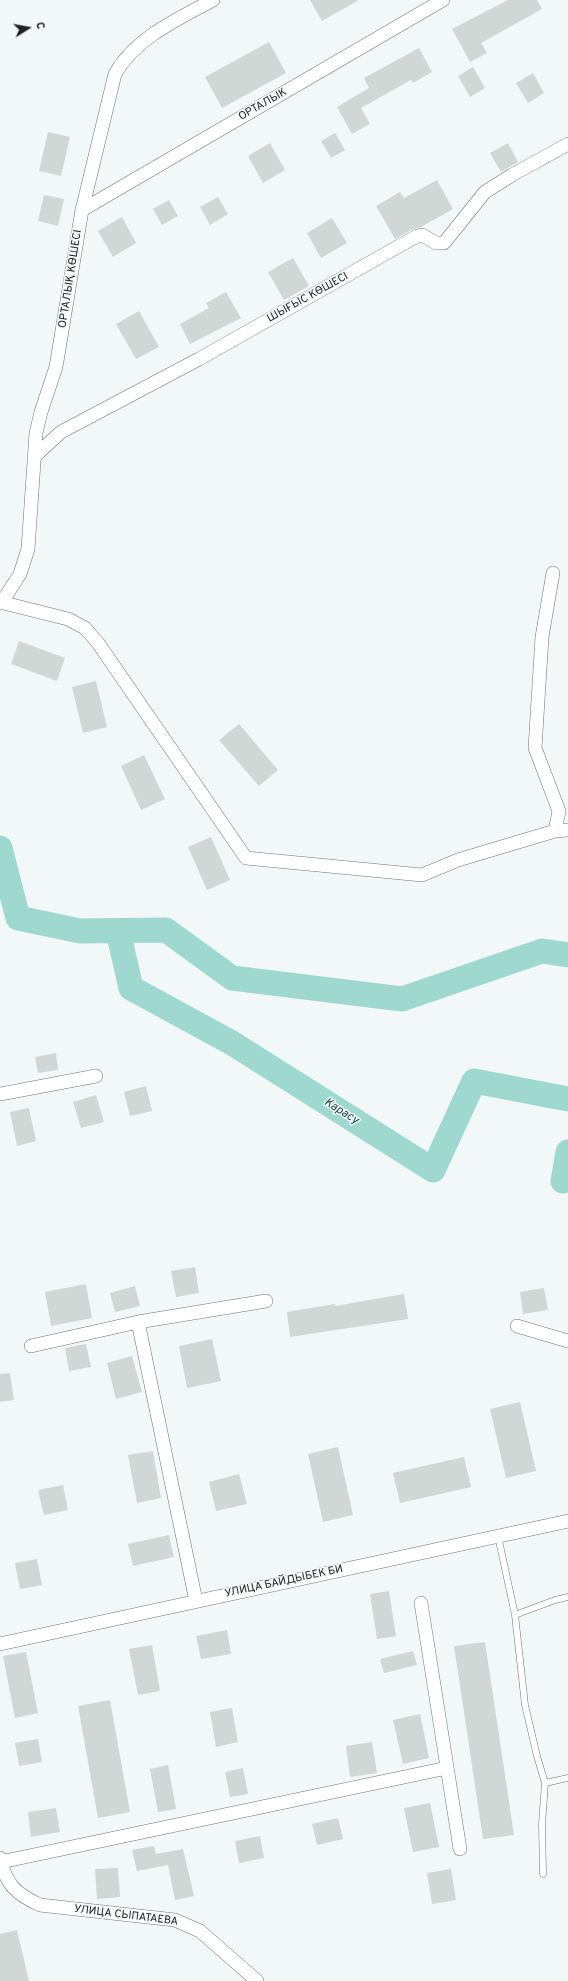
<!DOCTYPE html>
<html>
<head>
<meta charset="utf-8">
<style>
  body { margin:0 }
  #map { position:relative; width:568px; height:1981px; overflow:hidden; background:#f2f8f7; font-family:Overpass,sans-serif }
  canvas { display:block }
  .north { position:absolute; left:8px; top:8px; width:40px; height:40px; -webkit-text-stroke:3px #f2f8f7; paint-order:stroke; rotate:79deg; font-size:11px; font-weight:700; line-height:16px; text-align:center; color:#212322 }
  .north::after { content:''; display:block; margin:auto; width:14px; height:18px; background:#212322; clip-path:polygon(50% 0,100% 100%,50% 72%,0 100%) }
</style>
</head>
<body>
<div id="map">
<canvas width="568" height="1981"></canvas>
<div class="north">С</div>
</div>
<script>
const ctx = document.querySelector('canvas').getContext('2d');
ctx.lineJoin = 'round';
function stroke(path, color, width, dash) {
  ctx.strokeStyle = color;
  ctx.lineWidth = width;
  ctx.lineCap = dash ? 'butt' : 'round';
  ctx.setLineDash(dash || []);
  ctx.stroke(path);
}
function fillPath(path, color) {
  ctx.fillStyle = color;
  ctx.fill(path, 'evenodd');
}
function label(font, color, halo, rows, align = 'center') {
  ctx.font = font + ' Overpass,sans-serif';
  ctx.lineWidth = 3;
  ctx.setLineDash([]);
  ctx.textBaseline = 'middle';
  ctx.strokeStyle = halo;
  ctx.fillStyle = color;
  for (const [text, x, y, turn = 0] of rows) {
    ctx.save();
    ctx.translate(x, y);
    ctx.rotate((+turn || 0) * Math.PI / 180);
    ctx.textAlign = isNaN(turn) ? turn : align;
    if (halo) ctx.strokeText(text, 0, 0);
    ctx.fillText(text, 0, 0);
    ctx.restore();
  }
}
stroke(new Path2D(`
  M0,848l18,70 62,13 86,-1 66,48 170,21 140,-48 26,4
  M118,931l13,57 101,55 201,127 41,-89 94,18
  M568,1152l-5,29 5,-1`), '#9ed8ce', 25);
fillPath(new Path2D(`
  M310,0h49l-37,21z
  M508,0h29l5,9 -61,34 6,10 -17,9 -18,-33z
  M269,42l17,31 -64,35 -17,-31z
  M419,48l13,24 -19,11 -2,-3 -50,28 9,16 -18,10 -15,-27 32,-19 -5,-10z
  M473,67l12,21 -15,9 -12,-21z
  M533,73l11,20 -16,10 -12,-20z
  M48,132l22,5 -9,39 -22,-5z
  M335,133l10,17 -14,8 -10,-17z
  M270,143l15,27 -22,13 -15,-27z
  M508,143l10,19 -17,10 -11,-19z
  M437,180l16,29 -32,18 -8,2 -18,10 -19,-33 24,-14 4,6z
  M44,195l20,4 -6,27 -20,-5z
  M218,197l10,17 -18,11 -10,-18z
  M169,200l9,16 -16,9 -9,-16z
  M122,217l14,26 -23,14 -15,-26z
  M332,218l15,25 -26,15 -14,-25z
  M293,258l16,28 -25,14 -16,-28z
  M226,292l15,26 -51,26 -10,-20 29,-16 -3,-5z
  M139,311l20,36 -23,12 -20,-35z
  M19,641l46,17 -8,23 -46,-17z
  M96,681l11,46 -24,6 -11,-46z
  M239,724l39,46 -19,16 -40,-46z
  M144,755l21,44 -24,11 -20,-44z
  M211,837l19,43 -23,10 -19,-43z
  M56,1053l2,17 -20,3 -3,-16z
  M146,1086l6,25 -22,5 -6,-24z
  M96,1095l8,27 -23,6 -8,-26z
  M29,1108l7,33 -19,5 -7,-34z
  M195,1267l4,26 -23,4 -5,-26z
  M86,1284l6,34 -41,8 -6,-34z
  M135,1286l5,20 -25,6 -5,-19z
  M544,1288l4,22 -25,4 -3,-22z
  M404,1294l4,25 -118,18 -3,-25 48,-8v2z
  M212,1339l9,42 -34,7 -8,-42z
  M86,1344l5,23 -22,4 -4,-23z
  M132,1356l10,36 -26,7 -9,-36z
  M10,1373l4,27 -14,2v-28z
  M520,1402l16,69 -30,7 -16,-69z
  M338,1447l15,68 -30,7 -15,-68z
  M153,1451l8,47 -24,5 -9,-48z
  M464,1457l7,30 -71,16 -7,-30z
  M239,1474l8,30 -31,7 -7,-29z
  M63,1485l5,25 -24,5 -6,-25z
  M169,1535l5,22 -41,9 -5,-22z
  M37,1559l5,26 -22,4 -5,-26z
  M389,1591l7,45 -19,3 -7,-45z
  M227,1630l4,24 -30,5 -5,-23z
  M485,1642l29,193 -31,4 -29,-193z
  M152,1645l8,46 -22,4 -9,-46z
  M413,1651l4,14 -33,8 -4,-14z
  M26,1652l12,61 -23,5 -12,-62z
  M110,1700l20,112 -32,6 -20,-112z
  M232,1708l6,34 -22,5 -6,-35z
  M420,1714l9,44 -26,6 -10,-44z
  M38,1739l4,23 -23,4 -4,-23z
  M372,1742l5,31 -27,4 -4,-31z
  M168,1765l8,44 -18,3 -8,-43z
  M243,1768l5,26 -18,3 -5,-25z
  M430,1803l9,44 -26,5 -9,-44z
  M56,1808l4,24 -29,5 -3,-25z
  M338,1818l5,21 -26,6 -5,-21z
  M260,1836l4,22 -25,5 -4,-22z
  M154,1846l2,8 27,-5 11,47 -19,4 -7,-35 -31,6 -5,-21z
  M118,1868l2,29 -23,2 -2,-30z
  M451,1869l5,31 -24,4 -5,-31z
  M17,1930l12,51h-29v-47z`), '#d1d7d5');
const lane = new Path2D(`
  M498,1536l17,79 10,90 12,51 8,27 -3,41 1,50
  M515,1615l40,-15 13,-3
  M545,1783l23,-5`);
const street = new Path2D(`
  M82,210l361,-210
  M36,455l25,-23 138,-73 218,-123 5,-1 14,8h8l41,-51 27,-17 56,-31
  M553,573l-11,64 -7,111 24,63 -4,20
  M0,602l68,17 17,9 13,15 148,215 176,17 36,-15 97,-29 13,-1
  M2,602l18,-28 8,-25 8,-116 5,-21 15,-45 26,-157 33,-136c20,-36 63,-55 98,-74
  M0,1094l96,-18
  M138,1322l58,279
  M517,1326l51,15
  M31,1346l107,-24 128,-21
  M421,1603l39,246
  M0,1644l568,-123
  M0,1858c6,27 16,36 40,47l135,15 25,11 57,50
  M1,1862l446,-94`);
stroke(lane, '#6e7372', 7);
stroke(street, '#6e7372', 14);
stroke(lane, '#fff', 6);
stroke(street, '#fff', 13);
label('11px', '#212322', '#f2f8f7', [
  ["ОРТАЛЫК",263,105,-30],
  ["ОРТАЛЫҚ КӨШЕСІ",71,279,-81],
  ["ШЫҒЫС КӨШЕСІ",308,298,-29],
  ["УЛИЦА БАЙДЫБЕК БИ",284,1582,-12],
  ["УЛИЦА СЫПАТАЕВА",126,1916,7]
]);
label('italic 12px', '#10443d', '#f2f8f7', [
  ["Карасу",341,1112,32]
]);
</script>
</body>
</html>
